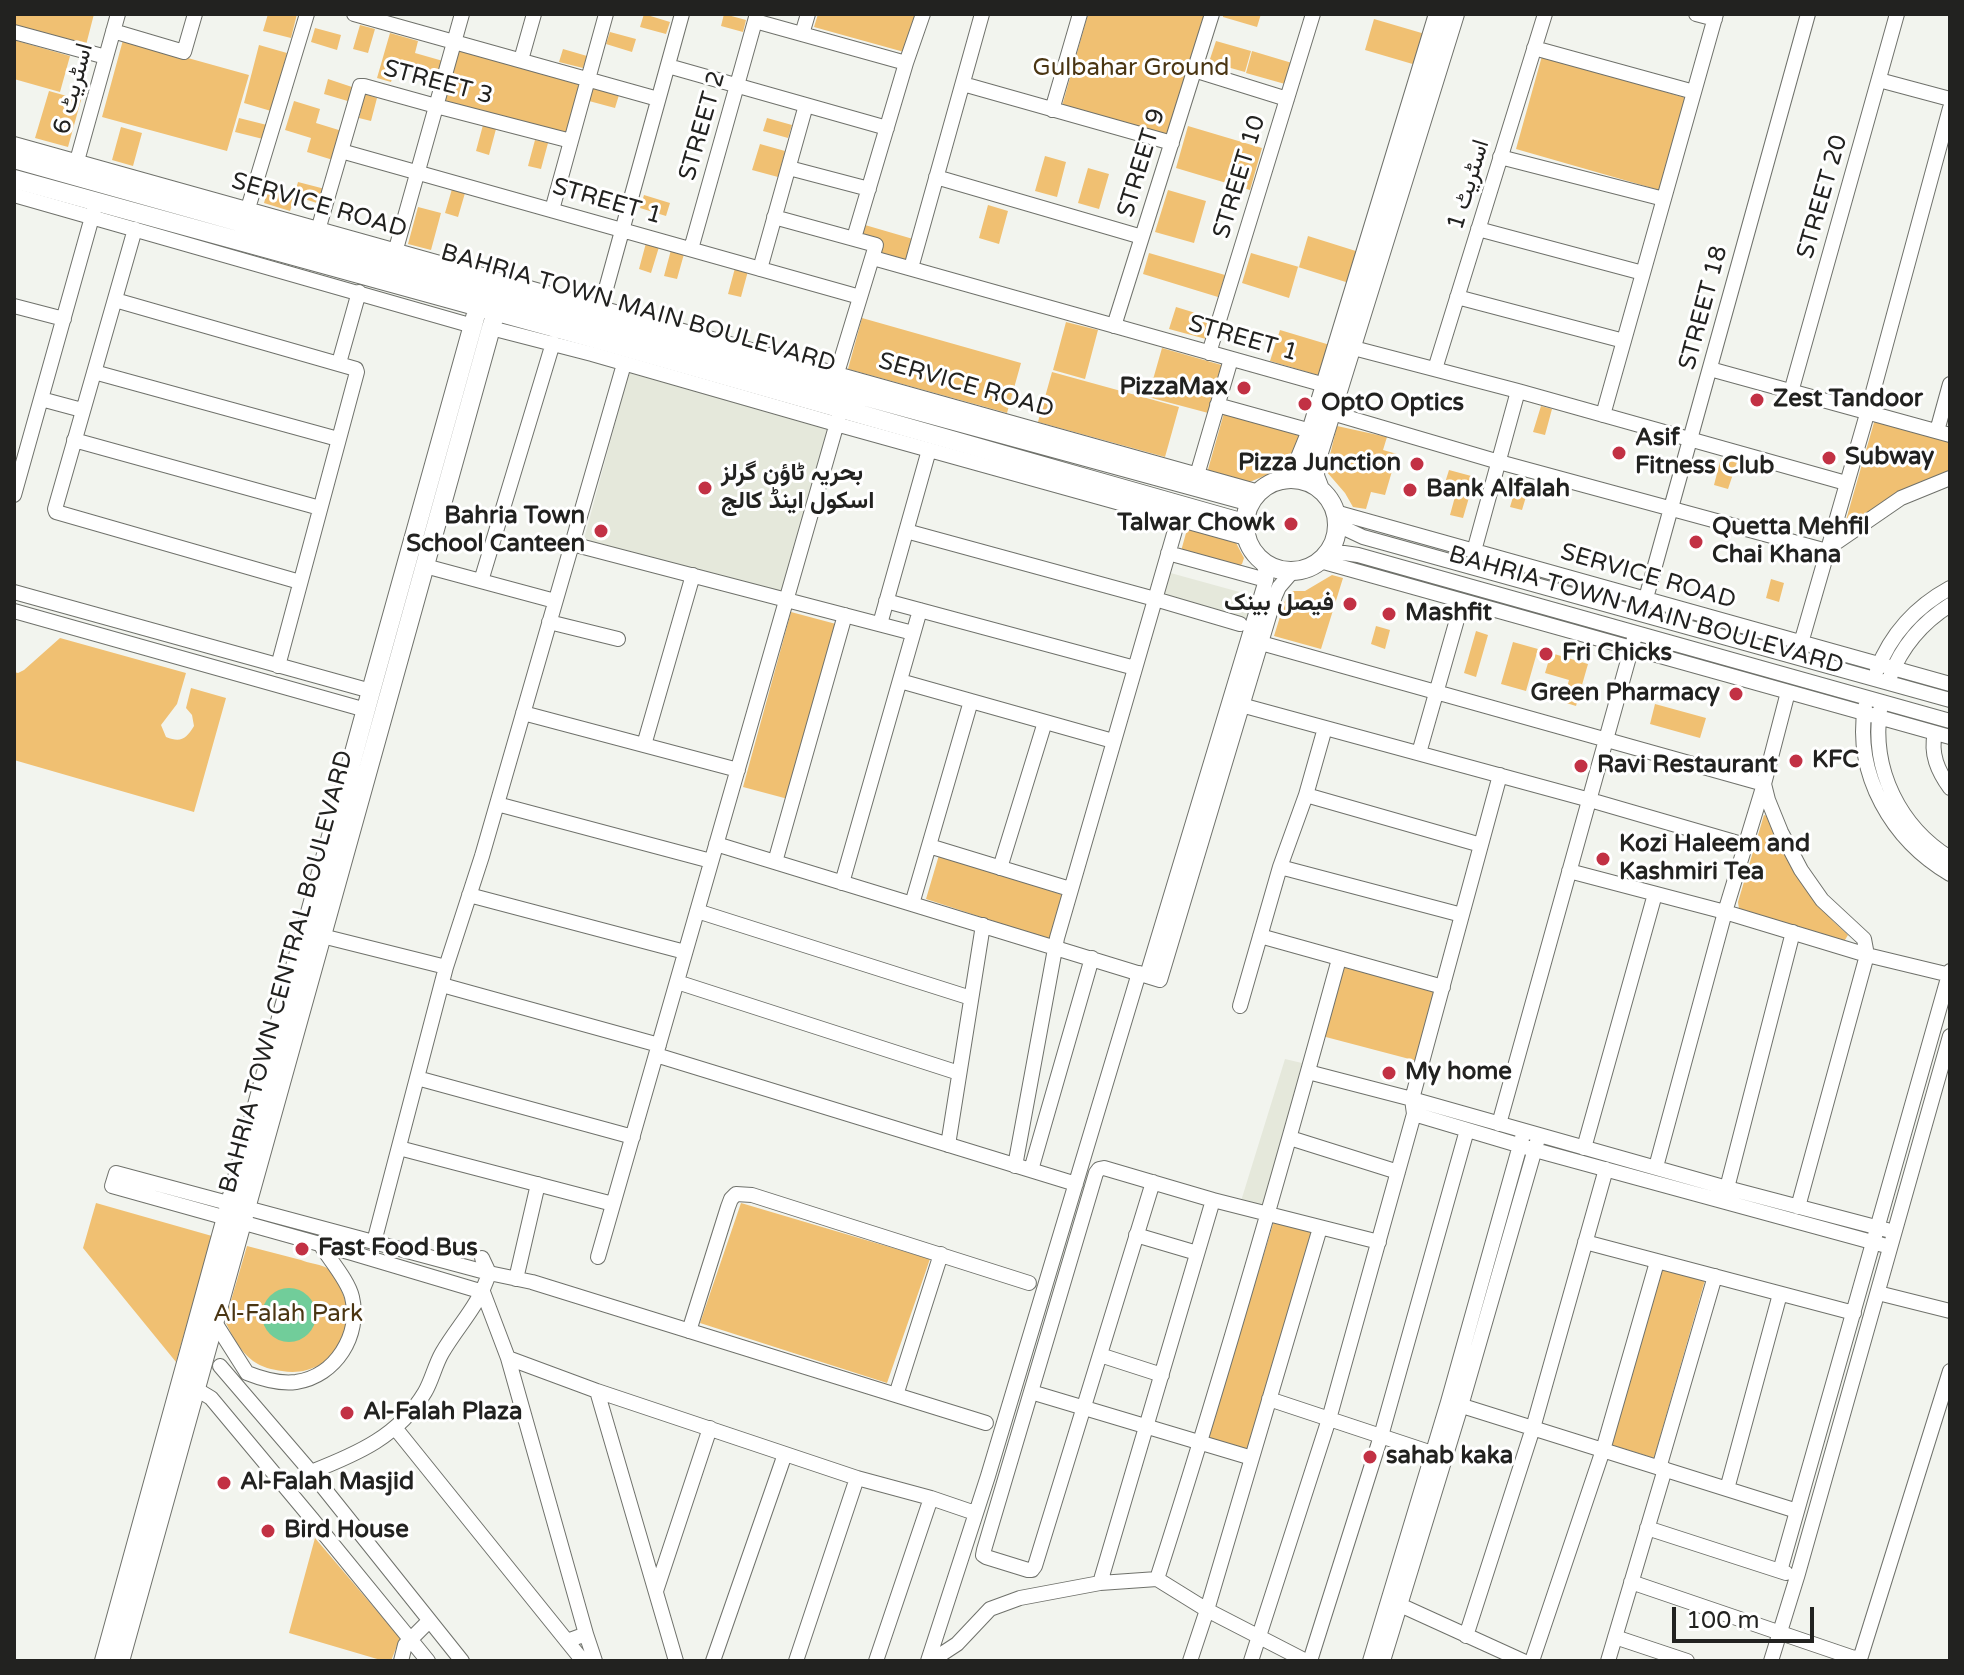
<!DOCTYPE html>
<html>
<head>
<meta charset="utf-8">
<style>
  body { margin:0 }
  #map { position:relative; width:1964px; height:1675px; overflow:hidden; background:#f2f4ee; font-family:"Varela Round",sans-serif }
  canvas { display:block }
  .frame { position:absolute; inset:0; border:16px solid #222220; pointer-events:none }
  .scale { position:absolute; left:1672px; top:1607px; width:142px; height:36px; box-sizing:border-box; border:4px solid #222220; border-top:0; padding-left:10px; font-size:24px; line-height:28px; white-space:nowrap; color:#222220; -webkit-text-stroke:6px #fff; paint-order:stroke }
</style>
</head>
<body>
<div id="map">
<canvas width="1964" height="1675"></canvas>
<div class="frame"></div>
<div class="scale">100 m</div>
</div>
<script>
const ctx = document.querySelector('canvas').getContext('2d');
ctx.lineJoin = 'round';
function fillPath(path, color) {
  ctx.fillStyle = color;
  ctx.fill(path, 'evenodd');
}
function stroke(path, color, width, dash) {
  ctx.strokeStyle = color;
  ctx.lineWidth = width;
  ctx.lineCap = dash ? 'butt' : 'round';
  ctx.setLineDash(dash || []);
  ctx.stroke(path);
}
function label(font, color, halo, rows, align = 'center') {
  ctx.font = font + ' "Varela Round",Vazirmatn,sans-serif';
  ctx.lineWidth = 6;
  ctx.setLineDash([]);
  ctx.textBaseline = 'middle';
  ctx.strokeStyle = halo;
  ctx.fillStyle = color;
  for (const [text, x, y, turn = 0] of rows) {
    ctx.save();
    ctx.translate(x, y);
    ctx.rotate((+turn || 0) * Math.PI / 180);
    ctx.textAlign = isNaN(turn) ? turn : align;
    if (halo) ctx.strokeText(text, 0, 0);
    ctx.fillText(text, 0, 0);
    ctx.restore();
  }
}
fillPath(new Path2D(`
  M630,368l200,59 -48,166 -198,-54z
  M1167,572l87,24 -7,27 -86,-26z
  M1285,1059l17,4 -39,144 -22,-6z`), '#e5e8db');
fillPath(new Path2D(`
  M14,14h80l-8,31 -72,-20z
  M268,14h29l-6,24 -28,-7z
  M644,14l26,8 -4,12 -26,-7z
  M724,14l22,6 -3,12 -22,-6z
  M818,14h97l-11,38 -90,-25z
  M1088,14h117l-35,123 -108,-31z
  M1223,14h38l-4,13 -34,-10z
  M1374,19l51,15 -9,31 -51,-15z
  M360,25l15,4 -7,24 -15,-4z
  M315,28l26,7 -4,15 -26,-8z
  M610,32l26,7 -4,13 -26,-8z
  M390,33l28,8 -3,12 28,8 -4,14 -42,-13 -6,20 -14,-4z
  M14,40l56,16 -10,36 -46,-13z
  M123,40l126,35 -22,76 -125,-34z
  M1216,41l35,10 -6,21 -36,-10z
  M259,45l28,8 -16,58 -27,-8z
  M460,47l121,35 -15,55 -123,-33z
  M563,49l24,7 -4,12 -24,-6z
  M1252,51l40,12 -7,21 -39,-11z
  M1542,56l144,42 -27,92 -143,-41z
  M328,79l27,9 -4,14 -27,-8z
  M592,88l27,7 -4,13 -26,-7z
  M49,91l32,9 -13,47 -33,-9z
  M365,94l12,4 -6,23 -12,-3z
  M294,101l26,8 -4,14 26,8 -9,29 -26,-8 4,-14 -26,-8z
  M239,118l28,7 -4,14 -28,-7z
  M767,118l25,7 -4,13 -25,-7z
  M483,125l13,4 -7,26 -13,-4z
  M1188,126l74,22 -12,42 -74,-22z
  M121,127l21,6 -9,33 -21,-6z
  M535,140l13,3 -7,26 -13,-3z
  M760,144l25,7 -7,26 -26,-7z
  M1045,156l21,6 -9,35 -22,-6z
  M1088,168l21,6 -10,35 -21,-6z
  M298,182l27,7 -5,15 -25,-8 -5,15 -26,-8 4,-14 26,7z
  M452,189l13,4 -7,24 -13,-4z
  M1168,190l38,11 -12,42 -39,-11z
  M644,195l26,8 -4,13 -26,-8z
  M988,205l20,6 -9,33 -20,-6z
  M418,207l23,6 -10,37 -23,-6z
  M865,225l48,14 -7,22 -27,-8 -18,-16z
  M1308,236l51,16 -10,31 -51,-16 -9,31 -47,-15 9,-30 48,14z
  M646,243l13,4 -8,26 -12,-4z
  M671,250l13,4 -7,25 -13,-3z
  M1149,253l76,22 -7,22 -75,-23z
  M735,268l13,3 -7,26 -13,-3z
  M1176,307l36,11 -6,21 -37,-10z
  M862,318l159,45 -14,50 -159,-44z
  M1066,322l32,8 -13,49 -32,-9z
  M1280,330l50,15 -9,31 -51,-15z
  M1162,348l63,18 -13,48 -64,-17z
  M1052,372l127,35 -14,50 -127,-35z
  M1541,406l11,3 -7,26 -12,-3z
  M1224,413l76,21 -10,31 -45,19 -38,-11z
  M1875,419l75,23v30l-47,18 -52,34 -5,-4z
  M1337,426l50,11 -4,13 14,4 -12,41 -14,-3 -5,17 -13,-2 -8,-14 -19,-22z
  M1721,458l16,4 -9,27 -14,-4z
  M1449,470l26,7 -12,41 -13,-3 6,-22 -13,-4z
  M1516,487l12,3 -6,20 -12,-3z
  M1188,526l46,13 10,19 -2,6 -3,2 -58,-15z
  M1332,575l11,3 -22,71 -47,-13 14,-45h17z
  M1771,579l13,4 -5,19 -13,-4z
  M791,612l45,12 -48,175 -45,-12z
  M1376,626l14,4 -5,19 -14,-5z
  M1476,631l12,4 -12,42 -12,-4z
  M60,638l126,35 -9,31 -16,21 5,12c15,6 20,2 28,-11l-2,-11 -6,-7 5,-20 35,10 -32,114 -180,-52v-88l4,1 6,-3z
  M1513,642l25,7 -12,42 -25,-7z
  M1551,653l37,11 -12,42 -13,-4 6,-22 -24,-7z
  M1655,704l51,14 -6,20 -50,-14z
  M1764,815l6,2 43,81 20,23 15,14 -3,5h-5l-101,-31 -1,-7z
  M939,855l124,40 -12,45 -125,-41z
  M1341,966l94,24 -18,71 -95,-25z
  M96,1203l116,33 -36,126 -93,-114z
  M741,1203l189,56 -43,124 -187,-60z
  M1274,1221l38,11 -64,217 -41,-9z
  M247,1246c18,5 36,9 54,14 7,3 17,4 24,7 8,4 14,16 17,25 18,42 -14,87 -60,79 -9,-1 -21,-4 -29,-10 -13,-10 -21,-25 -28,-40z
  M1662,1269l43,11 -51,178 -42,-13z
  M315,1538l85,100 -9,23h-7l-95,-28z`), '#f0c072');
fillPath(new Path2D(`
  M262 1315a27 27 0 1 1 54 0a27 27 0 1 1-54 0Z`), '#71cd9a');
const minor = new Path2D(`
  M354,14l304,85
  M1696,14l19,5
  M755,21l151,42
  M113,31l71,21 11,-38
  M14,32l92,25
  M802,34l6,-20
  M1534,48l160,44
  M521,60l13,-46
  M668,66l219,62
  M1194,70l93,29
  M1879,80l71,19
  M963,84l209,59
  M1052,110l28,-96
  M14,144l1245,348
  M341,151l519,146
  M1500,157l164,42
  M75,168l43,-154
  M789,168l80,21
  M936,177l206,60
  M14,195l459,131
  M552,210l54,-196
  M246,215l61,-201
  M774,217l102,28 -39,128
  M135,229l-80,280 1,3 244,70
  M1478,229l165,44
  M316,237l44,-151h4l72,20 135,35
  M854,238l52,-175 17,-49
  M691,249l66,-235
  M394,256l68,-242
  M873,258l452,127
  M911,268l71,-254
  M760,269l46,-164
  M1457,297l167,44
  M115,300l241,69 1,3 -79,294
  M14,306l50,13
  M599,314l83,-300
  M1114,326l98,-312
  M491,328l101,26 244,70 410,114
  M1342,345l176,46 328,92
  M1209,353l104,-339
  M339,363l20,-71
  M1435,369l110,-355
  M1710,369l240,66
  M94,372l244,67
  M1791,392l106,-378
  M41,399l41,11
  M1217,405l94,26
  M1332,413l167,49 328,89
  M1603,415l113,-401
  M1937,431l13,-47
  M74,440l246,68
  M1197,475l34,-116
  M14,495l80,-285
  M1335,512l615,172
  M1336,519l10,10 17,8 587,163
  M906,531l249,68 85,25
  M1830,542h7l64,-44 49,-20
  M572,544l341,89
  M1474,551l44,-160
  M1168,553l98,27
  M1328,553h16l14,2 592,166
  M1320,561l630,176
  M425,566l130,35
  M481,581l72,-238
  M14,592l357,99
  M886,601l249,67
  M1643,609l165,-595
  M14,611l352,99
  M549,622l69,17
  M880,624l49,-174
  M1261,643l503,141 4,16 13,32 20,38 21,30 42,39 3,16 -69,252
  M1801,643l66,-229 83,-306
  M1877,670c14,-36 40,-64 73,-82
  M1890,677c12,-31 33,-55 60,-72
  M900,681l213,60
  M1230,702l360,98 155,45
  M1865,707c-11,68 27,133 85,167
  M1880,710c-9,60 20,117 70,148
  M523,713l215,57
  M1935,733c-5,21 3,38 15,55
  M644,745l49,-170
  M1419,753l43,-151
  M1306,795l175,50
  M497,804l214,57
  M716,844l444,136 115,-384 4,-9 13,-15
  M929,846l141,43
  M775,862l70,-247
  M1280,867l182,48
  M1000,868l45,-146
  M1569,871l156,41 142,43 83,20
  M842,883l78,-273
  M469,895l216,57
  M912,904l59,-203
  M697,911l274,87
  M322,936l124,31
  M1260,936l183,51
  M1147,975l119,-395 1,-6 -4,-11
  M677,982l282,91
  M442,985l217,60
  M1240,1006l40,-139 26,-72 19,-67
  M656,1055l420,129
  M1308,1072l104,27 315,89 160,42
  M417,1078l216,59
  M1414,1114l121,36 348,95
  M1499,1124l135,-485
  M1290,1138l108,34
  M948,1145l35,-220
  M399,1148l214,56
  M1584,1148l71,-254
  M1015,1166l42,-228 121,-418
  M1656,1167l69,-255 39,-128 24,-92
  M1031,1170l61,-212
  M1153,1182l-118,384 -3,4h-4l-42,-13 -3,-2 1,-5 112,-377 3,-4 5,-1 109,32 166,42
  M1727,1188l66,-256
  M1136,1235l61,18
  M374,1242l72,-275 36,-111 142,-492
  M1585,1242l269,71
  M598,1257l243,-848
  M516,1279l22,-95
  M483,1292l-131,-39 -240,-67 4,-13 373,100 43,9 454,141
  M483,1292l25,66 78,276 -19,7
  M1878,1293l72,18
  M214,1321l33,52c15,6 33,11 49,9 40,-6 65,-47 56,-85 -4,-17 -23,-38 -32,-53
  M689,1331l39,-124 3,-8 5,-5 16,1 277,88
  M1100,1355l62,20
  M508,1358l89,33 260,87
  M220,1366l91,106 151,189
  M196,1389l15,9 101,121 116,142
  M597,1391l79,270
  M1031,1392l221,66
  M896,1395l45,-141
  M1269,1399l163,54
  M1456,1404l341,107
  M396,1429l187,232
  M1659,1468l56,-192
  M311,1472c46,-18 88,-36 114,-80 7,-12 10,-27 17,-39 17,-29 37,-47 47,-80l-7,-15
  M1727,1489l53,-195
  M1647,1528l139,45
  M1780,1571l170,-600
  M1631,1582l223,76 7,-2 89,-285
  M1100,1583l113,-383
  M656,1591l54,-163
  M1400,1605l123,56
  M586,1634l9,27
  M1466,1636l67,-208 73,-259
  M1615,1637l72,24
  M401,1661l4,-16 24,-24
  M713,1661l72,-207
  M796,1661l61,-183 74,20 44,15
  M876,1661l55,-163
  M928,1661l60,-185 151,-503
  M931,1661l26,-17 33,-35 30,-11 80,-15 57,-4
  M1190,1661l17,-51 113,-382
  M1251,1661l78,-242 85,-305 -2,-15 88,-324
  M1306,1661l-99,-51 -50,-31c66,-205 125,-412 182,-620
  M1310,1661l71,-225 86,-306
  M1370,1661l78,-259 76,-271
  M1383,1661l78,-255 78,-271
  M1532,1661l71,-211 54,-188
  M1608,1661l57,-192
  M1771,1661l26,-84 153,-541`);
const major = new Path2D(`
  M14,159l728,204 509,139
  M14,179l578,159 652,185
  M1245 525a46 46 0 1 1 92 0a46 46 0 1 1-92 0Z
  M1283,480l12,-10 16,-39 127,-417
  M1320,489l-5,-13 1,-14 139,-448
  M104,1661l267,-970 107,-384
  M120,1661l371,-1333 10,-33`);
stroke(minor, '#6f716b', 16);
stroke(major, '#6f716b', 20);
stroke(minor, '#fff', 14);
stroke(major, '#fff', 18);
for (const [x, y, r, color] of [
  [1244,388,8,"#c23144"],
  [1757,400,8,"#c23144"],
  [1305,404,8,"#c23144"],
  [1619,453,8,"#c23144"],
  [1829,458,8,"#c23144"],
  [1417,464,8,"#c23144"],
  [705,488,8,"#c23144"],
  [1410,490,8,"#c23144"],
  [1291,524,8,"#c23144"],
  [601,531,8,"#c23144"],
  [1696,542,8,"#c23144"],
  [1350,604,8,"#c23144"],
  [1389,614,8,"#c23144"],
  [1546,654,8,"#c23144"],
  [1736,694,8,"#c23144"],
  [1796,761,8,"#c23144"],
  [1581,766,8,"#c23144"],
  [1603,859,8,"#c23144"],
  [1389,1073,8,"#c23144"],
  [302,1249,8,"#c23144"],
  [347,1413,8,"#c23144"],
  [1370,1457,8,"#c23144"],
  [224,1483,8,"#c23144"],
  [268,1531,8,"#c23144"]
]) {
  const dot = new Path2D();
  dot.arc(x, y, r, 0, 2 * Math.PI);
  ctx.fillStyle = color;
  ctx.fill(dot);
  stroke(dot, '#fff', 3);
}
label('24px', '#4a3512', '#fff', [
  ["Gulbahar Ground",1131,69],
  ["Al-Falah Park",288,1315]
]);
label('24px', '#222220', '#fff', [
  ["STREET 3",438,83,15],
  ["اسٹریٹ 6",74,89,-75],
  ["STREET 2",703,126,-74],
  ["STREET 9",1142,163,-73],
  ["STREET 10",1240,177,-73],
  ["اسٹریٹ 1",1469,185,-73],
  ["STREET 20",1823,197,-74],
  ["STREET 1",607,202,16],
  ["SERVICE ROAD",319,206,16],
  ["STREET 18",1704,308,-75],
  ["BAHRIA TOWN MAIN BOULEVARD",638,309,16],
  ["STREET 1",1243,339,16],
  ["SERVICE ROAD",966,386,16],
  ["SERVICE ROAD",1648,577,16],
  ["BAHRIA TOWN MAIN BOULEVARD",1646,611,16],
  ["BAHRIA TOWN CENTRAL BOULEVARD",287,972,-75]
]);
label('bold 24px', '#222220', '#fff', [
  ["PizzaMax",1228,388,"right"],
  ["Zest Tandoor",1773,400],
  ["OptO Optics",1321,404],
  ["Asif",1635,439],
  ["Fitness Club",1635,467],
  ["Subway",1845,458],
  ["Pizza Junction",1401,464,"right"],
  ["بحریہ ٹاؤن گرلز",721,474],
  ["اسکول اینڈ کالج",721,502],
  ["Bank Alfalah",1426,490],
  ["Bahria Town",585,517,"right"],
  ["School Canteen",585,545,"right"],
  ["Talwar Chowk",1275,524,"right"],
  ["Quetta Mehfil",1712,528],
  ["Chai Khana",1712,556],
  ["فیصل بینک",1334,604,"right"],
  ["Mashfit",1405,614],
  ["Fri Chicks",1562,654],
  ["Green Pharmacy",1720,694,"right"],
  ["KFC",1812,761],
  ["Ravi Restaurant",1597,766],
  ["Kozi Haleem and",1619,845],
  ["Kashmiri Tea",1619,873],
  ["My home",1405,1073],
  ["Fast Food Bus",318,1249],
  ["Al-Falah Plaza",363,1413],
  ["sahab kaka",1386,1457],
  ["Al-Falah Masjid",240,1483],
  ["Bird House",284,1531]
], 'left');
</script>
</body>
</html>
